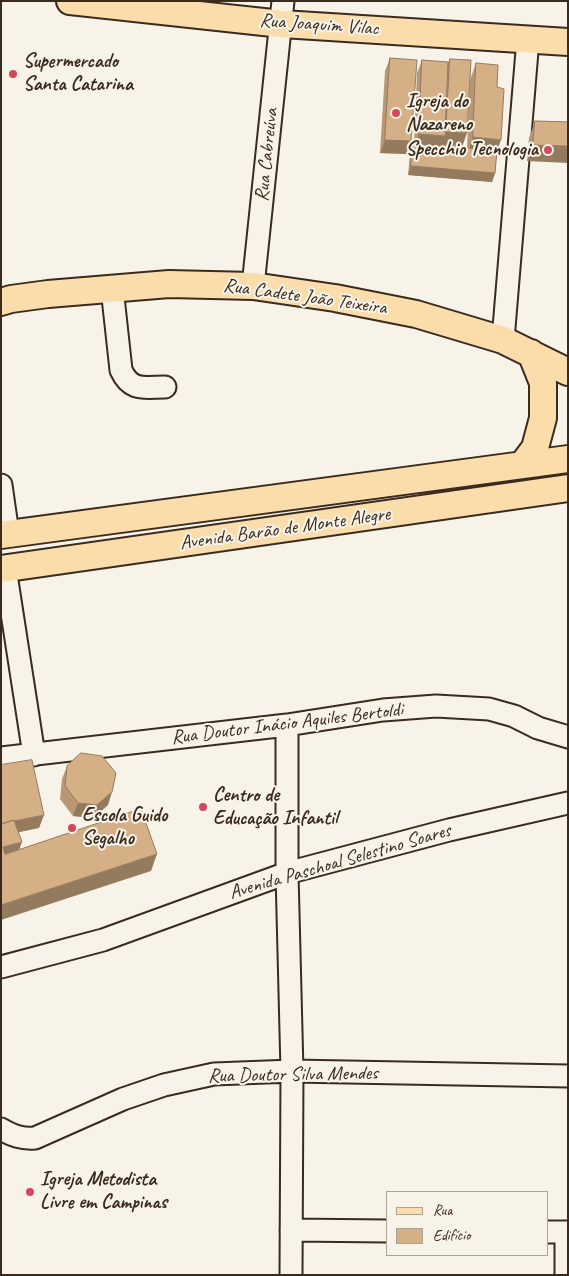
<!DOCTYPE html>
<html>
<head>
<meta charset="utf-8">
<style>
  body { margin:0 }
  #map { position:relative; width:569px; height:1276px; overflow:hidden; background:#f7f3e8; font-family:Caveat,sans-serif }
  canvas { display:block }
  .frame { position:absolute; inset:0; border:2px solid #3b2a1e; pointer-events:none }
  .legend { position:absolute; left:386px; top:1191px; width:162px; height:65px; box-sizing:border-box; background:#f7f3e8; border:1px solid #aca397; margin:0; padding:6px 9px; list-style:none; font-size:15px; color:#3b2a1e }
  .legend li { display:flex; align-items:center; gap:10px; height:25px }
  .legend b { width:25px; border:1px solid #aca397 }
</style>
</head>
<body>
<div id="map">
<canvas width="569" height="1276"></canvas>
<div class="frame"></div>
<ul class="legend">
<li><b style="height:6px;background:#faddab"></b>Rua</li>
<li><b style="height:14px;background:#d5b087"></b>Edifício</li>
</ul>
</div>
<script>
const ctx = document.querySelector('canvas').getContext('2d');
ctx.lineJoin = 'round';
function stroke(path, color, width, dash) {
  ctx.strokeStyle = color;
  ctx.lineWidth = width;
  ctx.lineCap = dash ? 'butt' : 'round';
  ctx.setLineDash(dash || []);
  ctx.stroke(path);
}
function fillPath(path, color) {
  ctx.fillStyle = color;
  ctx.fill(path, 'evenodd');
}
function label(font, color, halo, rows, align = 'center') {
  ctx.font = font + ' Caveat,sans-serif';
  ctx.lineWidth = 4;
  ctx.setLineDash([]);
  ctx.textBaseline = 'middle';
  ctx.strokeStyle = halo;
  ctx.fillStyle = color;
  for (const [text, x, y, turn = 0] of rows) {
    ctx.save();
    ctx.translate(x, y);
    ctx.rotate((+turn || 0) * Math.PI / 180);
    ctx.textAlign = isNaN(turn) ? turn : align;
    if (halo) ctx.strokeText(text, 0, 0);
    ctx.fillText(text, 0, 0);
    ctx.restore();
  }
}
const minor = new Path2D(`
  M253,286l30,-285
  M112,288l9,82c10,22 23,17 44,17
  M503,340l25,-301
  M1,485l7,49
  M5,568l29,187
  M287,725v148l5,198 -1,204
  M1,758l286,-33 96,-15 53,-4 53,3 25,7 24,12 30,9
  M1,967l102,-27 184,-67 162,-43 119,-27
  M1,1129c12,7 21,10 34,9l88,-39 41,-14 50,-11 78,-3 276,5
  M291,1230l97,1
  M548,1232h20
  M566,1232v43`);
const major = new Path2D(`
  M70,1l212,23 286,18
  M1,302l10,-3 37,-5 121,-10 84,2 82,12 81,16 87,26 65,32
  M523,464l12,-16 8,-30v-35l-12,-30
  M1,535l567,-76
  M1,569l567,-81`);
stroke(minor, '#3b2a1e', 25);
stroke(major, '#3b2a1e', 30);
stroke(minor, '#f7f3e8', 21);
stroke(major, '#faddab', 26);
fillPath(new Path2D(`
  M390,58l21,83 -5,13 -26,-1 5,-82z
  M450,59l11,89h6l3,-68 6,-17 21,89 -2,21 -3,9 -84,-7 2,-22 3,-9h1l3,-71 5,-13 26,2z
  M535,121l33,1 -41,39 2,-23z
  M67,766l41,39 -15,13 -20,-2 -13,-17 2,-20z`), '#b79774');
fillPath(new Path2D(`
  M446,132l21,1 -6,17 -47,-2 5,-14 26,2z
  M473,137l28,3 -6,16 -28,-2z
  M385,140l26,1 -5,13 -26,-1z
  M533,145l35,1v17l-41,-2z
  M411,166l84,7 -3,9 -84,-7z
  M112,792l-4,13 -15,13 -20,-2 5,-13z
  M44,815l-5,13 -38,8v-12z
  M22,842l-6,17 -15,4 2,-16z
  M157,854l-6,17 -150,49v-15z`), '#957b5e');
const building = new Path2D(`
  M390,58l27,2 -6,81 -26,-1z
  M450,59l21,1 -4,73 -21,-1z
  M422,60l26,2 -3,74 -26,-2z
  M476,63l22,2 -1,22 7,2 -3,51 -28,-3z
  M535,121l33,1v24l-35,-1z
  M413,144l84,6 -2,23 -84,-7z
  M81,753l21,3 14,17 -4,19 -15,13 -19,-2 -13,-17 2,-20z
  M32,760l12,55 -30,6v-1l-13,4v-59z
  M141,809l16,45 -156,51v-81l13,-4 8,22 -19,5 2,7z`);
fillPath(building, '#d5b087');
stroke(building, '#957b5e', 1);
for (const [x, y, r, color] of [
  [13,74,5,"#d1495b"],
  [396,113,5,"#d1495b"],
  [548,150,5,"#d1495b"],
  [203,807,5,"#d1495b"],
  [72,828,5,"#d1495b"],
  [30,1192,5,"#d1495b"]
]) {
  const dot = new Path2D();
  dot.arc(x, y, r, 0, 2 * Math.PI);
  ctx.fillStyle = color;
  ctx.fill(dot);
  stroke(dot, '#f7f3e8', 2);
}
label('20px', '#3b2a1e', '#f7f3e8', [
  ["Rua Joaquim Vilac",319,25,4],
  ["Rua Cabreúva",267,155,-84],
  ["Rua Cadete João Teixeira",305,297,8],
  ["Avenida Barão de Monte Alegre",285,529,-8],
  ["Rua Doutor Inácio Aquiles Bertoldi",287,724,-7],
  ["Avenida Paschoal Selestino Soares",340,862,-16],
  ["Rua Doutor Silva Mendes",293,1075,-1]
]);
label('bold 20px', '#3b2a1e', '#f7f3e8', [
  ["Supermercado",23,62],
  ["Santa Catarina",23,85],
  ["Igreja do",406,102],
  ["Nazareno",406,125],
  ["Specchio Tecnologia",538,150,"right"],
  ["Centro de",213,796],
  ["Educação Infantil",213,819],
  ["Escola Guido",82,816],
  ["Segalho",82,839],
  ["Igreja Metodista",40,1180],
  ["Livre em Campinas",40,1203]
], 'left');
</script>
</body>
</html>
